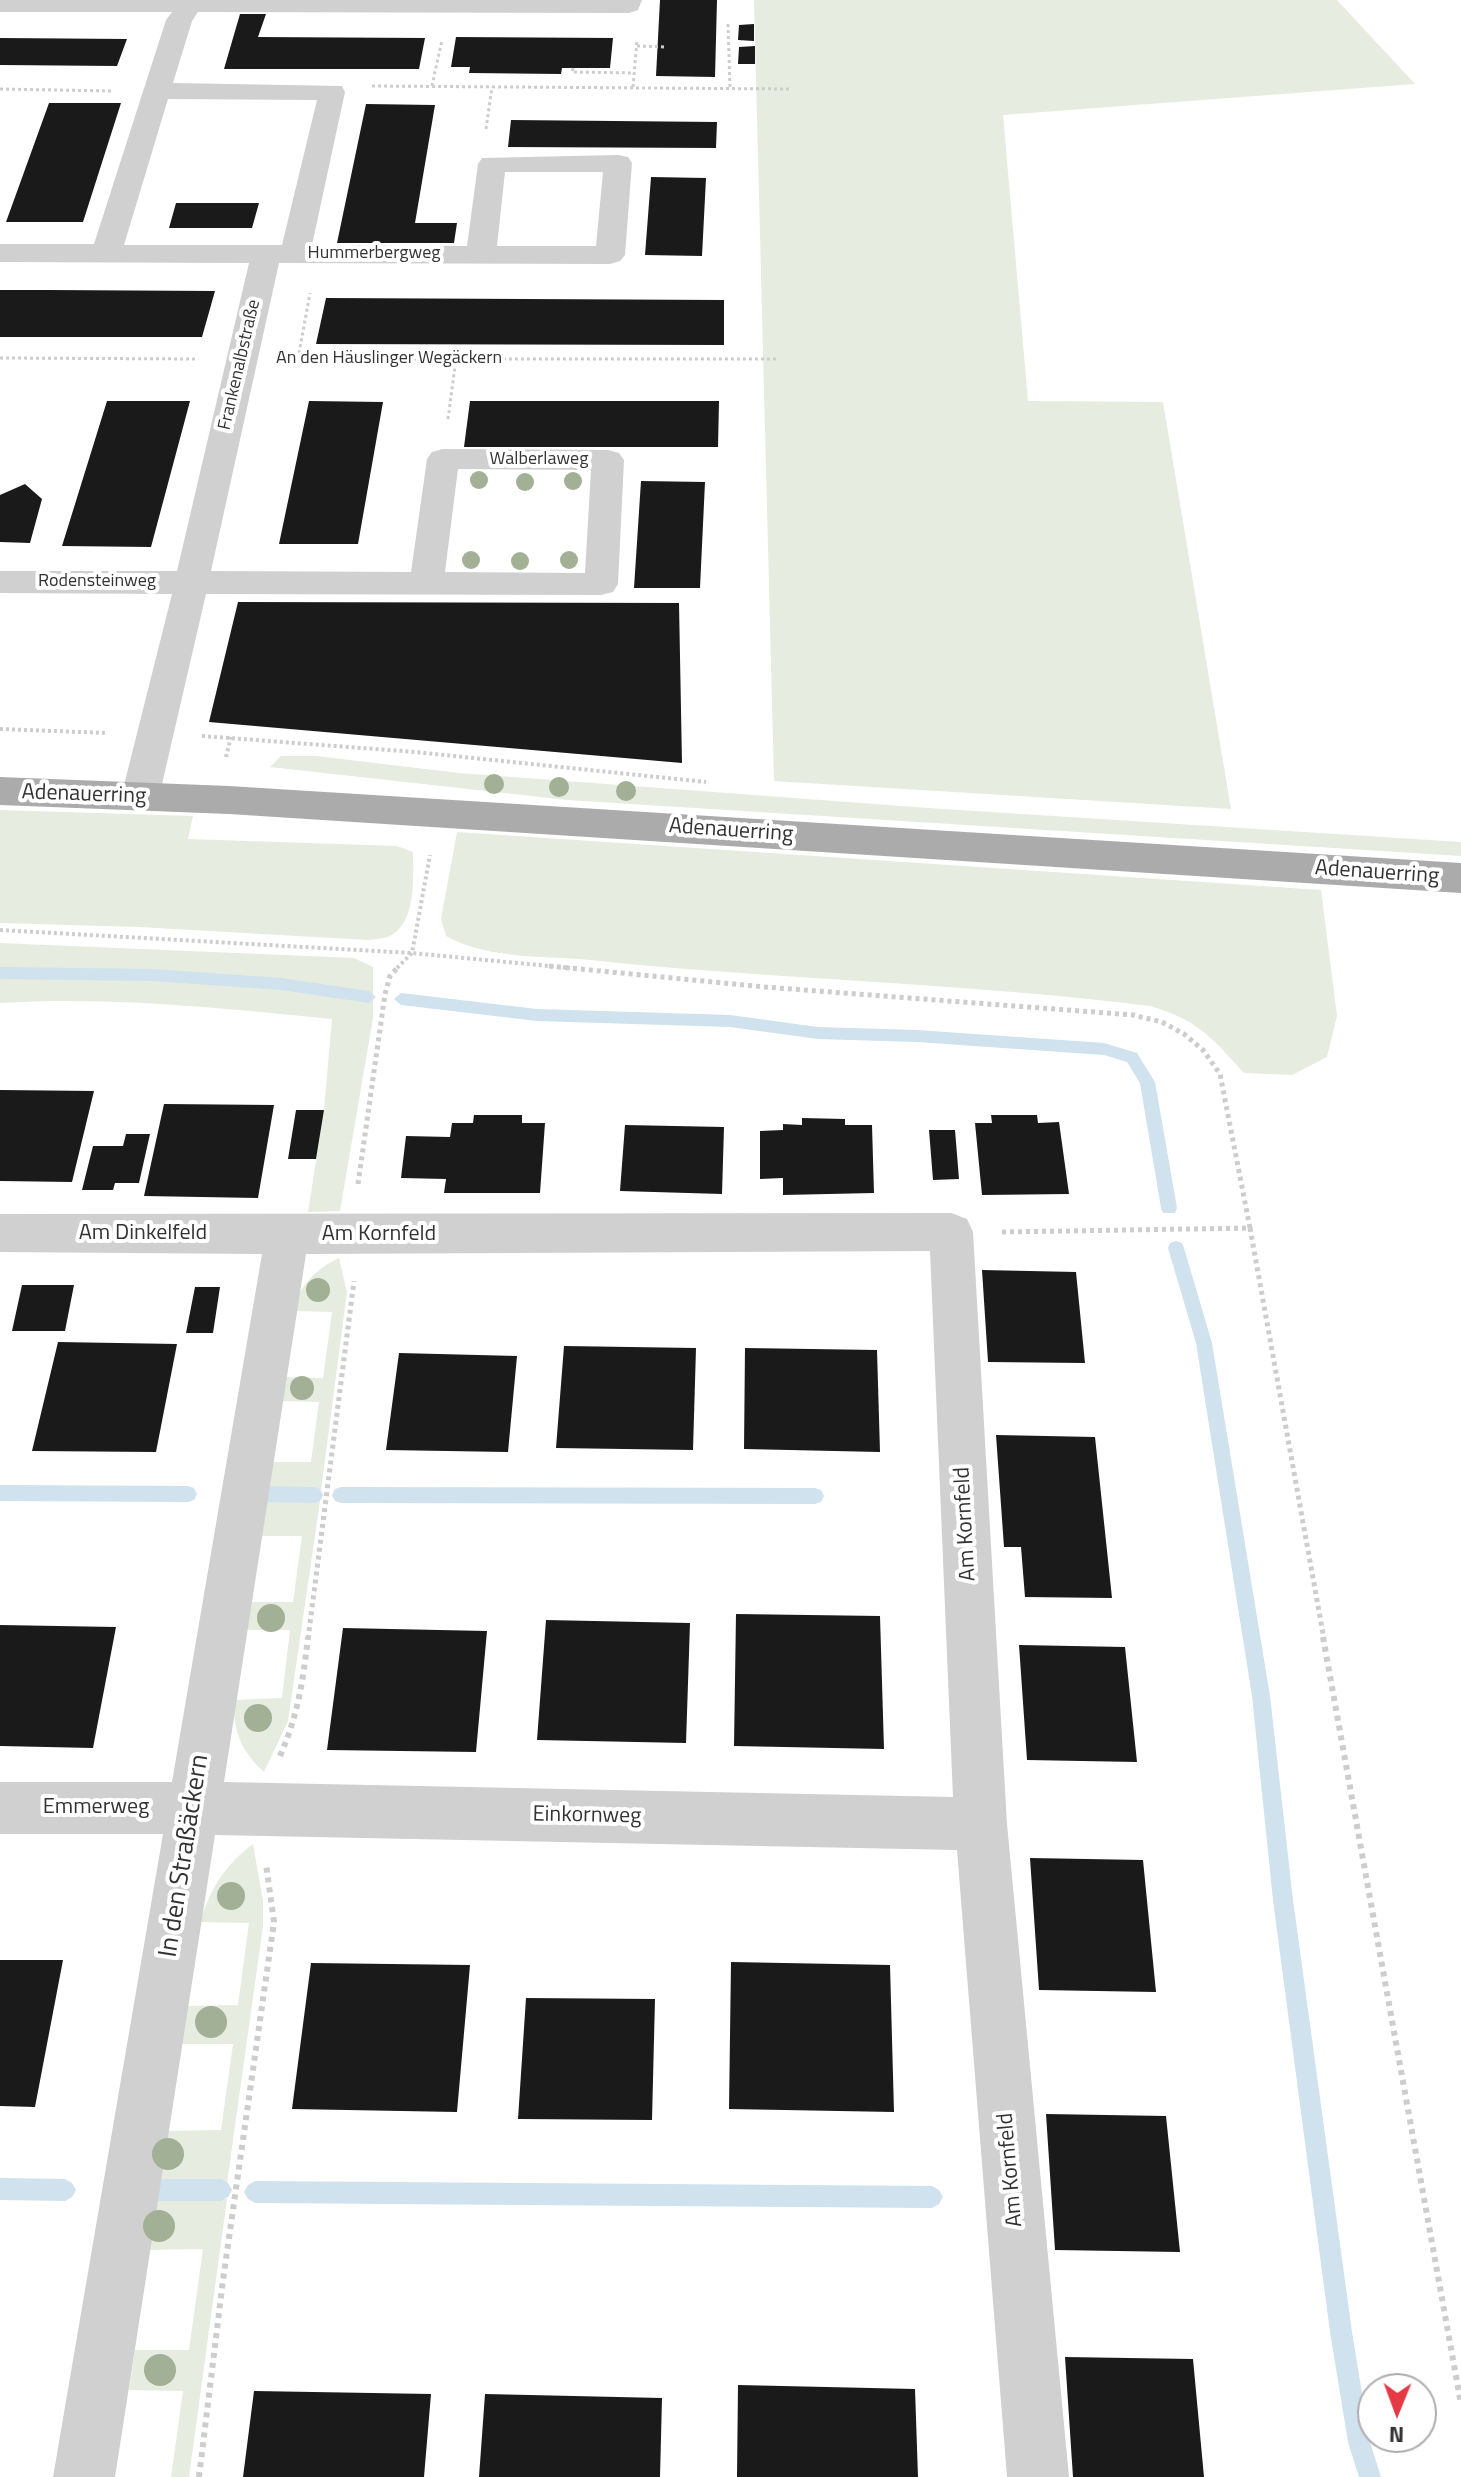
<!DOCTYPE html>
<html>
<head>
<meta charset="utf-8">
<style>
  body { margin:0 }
  #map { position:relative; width:1461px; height:2477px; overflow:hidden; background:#fff; font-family:"Titillium Web",sans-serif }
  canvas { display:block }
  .north { position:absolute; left:1357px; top:2373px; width:80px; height:80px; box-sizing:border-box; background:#fff; border:2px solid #adadad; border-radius:50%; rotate:181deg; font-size:22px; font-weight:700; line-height:32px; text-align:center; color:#333 }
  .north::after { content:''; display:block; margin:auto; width:28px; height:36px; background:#e63946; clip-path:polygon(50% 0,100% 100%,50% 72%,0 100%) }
</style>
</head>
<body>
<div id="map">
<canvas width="1461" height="2477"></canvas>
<div class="north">N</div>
</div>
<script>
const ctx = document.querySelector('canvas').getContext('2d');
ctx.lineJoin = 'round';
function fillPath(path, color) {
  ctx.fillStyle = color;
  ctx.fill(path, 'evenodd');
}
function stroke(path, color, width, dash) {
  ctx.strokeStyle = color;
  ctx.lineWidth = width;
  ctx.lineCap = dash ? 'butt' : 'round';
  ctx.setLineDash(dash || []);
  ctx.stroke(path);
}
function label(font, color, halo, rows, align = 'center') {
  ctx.font = font + ' "Titillium Web",sans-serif';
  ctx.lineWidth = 8;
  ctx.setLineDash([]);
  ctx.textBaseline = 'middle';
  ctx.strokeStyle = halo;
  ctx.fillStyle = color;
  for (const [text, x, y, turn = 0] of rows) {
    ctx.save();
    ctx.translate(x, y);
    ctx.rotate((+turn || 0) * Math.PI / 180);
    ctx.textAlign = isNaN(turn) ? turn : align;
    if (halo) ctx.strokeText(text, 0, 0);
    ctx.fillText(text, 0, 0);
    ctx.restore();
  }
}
fillPath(new Path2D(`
  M754,0h583l78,84 -412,31 25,286 135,1 68,407 -457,-28z
  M281,756h35l143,17 469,35 533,34v14l-894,-56 -297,-33z
  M0,810l193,6 -5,23 209,7 16,6c0,26 4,72 -25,85 -6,2 -15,2 -20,3l-229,-13 -139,-4z
  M457,832l864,58 16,126 -10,41 -35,18 -48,-2c-33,-36 -46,-53 -94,-67 -182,-23 -367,-26 -550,-45 -48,-6 -110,0 -154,-25l-5,-17z
  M0,943l354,15 19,9v51l-33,193 -32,1 16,-102 8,-91c-111,-11 -221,-23 -332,-16z
  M339,1258l8,34 -26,198h-68l15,-28h43l8,-60 -41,-1 3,-24 42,1 9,-66 -40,-1c8,-25 23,-42 47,-53z
  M251,1501h69l-32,220 -24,51c-23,-21 -31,-41 -30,-72l48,-2 8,-68h-46l3,-28h46l9,-66h-43z
  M253,1844l10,57v25l-36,257 -78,2 18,-54 54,-1 12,-86h-52l6,-38 51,-1 11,-82 -49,-1c11,-34 24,-56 53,-78z
  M144,2199h83l-38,278h-18l12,-86 -54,-1 6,-40h54l14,-101 -53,1z`), '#e6ecdf');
fillPath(new Path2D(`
  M0,967l153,2 128,9 88,13 7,6 -7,6 -88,-13 -128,-9 -153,-2z
  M401,993l136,16 193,6 88,12 99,3 187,13 33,10 18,29 22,126 -2,5h-12l-2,-5 -21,-125 -13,-21 -23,-7 -187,-13 -99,-3 -88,-12 -193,-6 -136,-16 -7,-6z
  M1176,1241l6,2 2,5 28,95 58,353 23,204 59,432 18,110 11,35h-22l-11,-35 -18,-110 -57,-432 -21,-204 -56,-353 -28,-95 2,-5z
  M0,1485l188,1 6,2 3,6 -3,6 -6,2 -188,-1z
  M262,1486l52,1 6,2 3,6 -3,6 -6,2 -52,-1 -6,-2 -3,-6 3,-6z
  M341,1487l474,1 6,2 3,6 -3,6 -6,2 -474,-1 -6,-2 -3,-6 3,-6z
  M0,2178l65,1 7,4 4,7 -4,7 -7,4 -65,-1z
  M154,2179h67l7,4 4,7 -4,7 -7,4h-67l-7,-4 -4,-7 4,-7z
  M255,2181l677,5 7,4 4,7 -4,7 -7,4 -677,-5 -7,-4 -4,-7 4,-7z`), '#cfe2ee');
fillPath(new Path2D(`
  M660,0h57l-2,77 -59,-1z
  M240,14h26l-8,23 167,1 -6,31h-195z
  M754,24v17l-16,-1 1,-15z
  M456,37l157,1 -3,30h-48l-1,6 -92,-1 1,-6h-19z
  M0,38l127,1 -10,27 -117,-1z
  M755,46v18h-17l1,-17z
  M49,103h72l-38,119h-77z
  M366,104l69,1 -20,118h42l-3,20h-117z
  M511,120l206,2 -1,26 -208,-1z
  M651,177l55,1 -4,78 -57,-1z
  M176,203h83l-7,25h-83z
  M0,290h48l167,1 -13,46h-202z
  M326,298l398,2v45l-408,-1z
  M107,401h83l-39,146 -89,-1z
  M309,401l74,1 -25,142h-79z
  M470,401h249l-1,46h-254z
  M641,481l64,1 -5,106h-66z
  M25,484l17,15 -12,44 -30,-1v-47z
  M238,602l441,1 3,160 -473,-41z
  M0,1090l94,1 -22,91 -72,-1z
  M164,1104l110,1 -16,93 -114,-2z
  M296,1110h28l-8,49h-28z
  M474,1115h48v8h23l-5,70h-96l2,-14 -45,-1 5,-42 44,1 2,-14h21z
  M991,1115h46l1,8 21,-1 10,72 -87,1 -7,-72h17z
  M802,1118l43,1v6h27l2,68 -91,2v-17l-23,1v-48l23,-1v-6l19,1z
  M625,1125l99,2 -2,67 -102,-3z
  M929,1130h26l4,49 -26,1z
  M126,1134h24l-11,49h-24l-2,7h-31l11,-44h30z
  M982,1270l94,2 9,91 -97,-1z
  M22,1285h52l-9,46h-53z
  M195,1287h25l-7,46h-27z
  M58,1342l119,2 -21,108 -124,-1z
  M564,1346l132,2 -3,102 -137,-2z
  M745,1348l132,2 3,102 -136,-3z
  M399,1353l118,3 -9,96 -122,-2z
  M996,1435l99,2 17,161 -87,-1 -4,-50h-17z
  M736,1614l144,2 4,133 -150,-3z
  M546,1620l144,3 -4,120 -149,-3z
  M0,1625l116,2 -23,121 -93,-2z
  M343,1628l144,3 -11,121 -149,-2z
  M1019,1645l106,2 12,115 -110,-2z
  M1030,1858l113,2 13,132 -117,-2z
  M0,1960h63l-28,147 -35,-1z
  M731,1962l159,3 4,147 -165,-3z
  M311,1963l159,2 -13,147 -165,-3z
  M526,1998l129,1 -3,121 -134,-1z
  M1046,2114l120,2 14,136 -125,-2z
  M1065,2357l128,2 11,118h-131z
  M738,2385l177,4 3,88h-181z
  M254,2391l177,3 -7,83h-181z
  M485,2394l177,4 -2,79h-181z`), '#1a1a1a');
stroke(new Path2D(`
  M728,24l2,64
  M637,46l30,1
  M573,68l-1,4 62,1
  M372,86l417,3
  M432,86l10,-46
  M633,87l4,-47
  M0,89l111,2
  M486,129l6,-42
  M0,358l197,1
  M287,359h491
  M298,359l12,-66
  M448,419l8,-60`), '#cdcdcd', 3, [3, 3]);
stroke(new Path2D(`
  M0,729l108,4
  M202,736l213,16 291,30
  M226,757l5,-20
  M0,930l412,23 158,15
  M397,968l15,-15 18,-98`), '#cdcdcd', 4, [3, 3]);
stroke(new Path2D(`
  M549,966l216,21 368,28 29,7 22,12 19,16 17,24 30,154
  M358,1184l27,-190 5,-18 9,-10
  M1002,1232l248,-4 74,411
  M308,1639l46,-358`), '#cdcdcd', 5, [4, 4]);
stroke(new Path2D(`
  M1323,1637l138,767
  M280,1756c18,-41 23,-75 28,-119
  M199,2477l24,-197 51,-358 -8,-58`), '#cdcdcd', 6, [5, 5]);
fillPath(new Path2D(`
  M0,0h642l-4,10 -9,3 -431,-1 -6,9 -19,62 169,3 3,6 -33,153 155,1 11,-82 4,-6 136,-3 10,2 4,6 -7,92 -5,6 -10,3 -331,-1 -68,308 200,1 16,-113 5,-7 11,-3 165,1 11,3 5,7 -6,124 -5,8 -12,3 -395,-1 -47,203 -6,10 -13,4 -13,-4 -6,-10 51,-203 -172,-1v-22h177l72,-308 -249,-1v-18h94l72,-224 6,-8h-172zM168,99l149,1 -35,145h-158zM505,172h98l-7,74h-99zM458,469l133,1 -6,103 -140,-1z
  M951,1213l16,6 6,13 34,592 62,653h-62l-50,-627 -742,-15 -100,642h-62l110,-643h-163v-52h172l90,-528 -262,-2v-38zM930,1251l23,546 -729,-15 82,-528z`), '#d0d0d0');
fillPath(new Path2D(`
  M0,777l229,9 1232,77v30l-1232,-79 -229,-9z`), '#ababab');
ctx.fillStyle = '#a2b095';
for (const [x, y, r] of [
  [479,480,9],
  [573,481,9],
  [525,482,9],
  [471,560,9],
  [569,560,9],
  [520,561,9],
  [494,784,10],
  [559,787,10],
  [626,791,10],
  [318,1290,12],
  [302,1388,12],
  [271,1618,14],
  [258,1718,14],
  [231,1896,14],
  [211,2022,16],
  [168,2154,16],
  [159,2226,16],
  [160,2370,16]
]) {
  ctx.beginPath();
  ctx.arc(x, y, r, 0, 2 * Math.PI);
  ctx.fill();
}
label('18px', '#333', '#fff', [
  ["Hummerbergweg",374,254],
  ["An den Häuslinger Wegäckern",389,359],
  ["Frankenalbstraße",240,365,-77],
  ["Walberlaweg",539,460],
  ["Rodensteinweg",97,582]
]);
label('22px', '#333', '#fff', [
  ["Adenauerring",84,795,2],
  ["Adenauerring",731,831,4],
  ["Adenauerring",1377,873,4],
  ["Am Dinkelfeld",143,1234],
  ["Am Kornfeld",379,1235],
  ["Am Kornfeld",966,1524,-93],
  ["Emmerweg",96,1808],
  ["Einkornweg",587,1816,1],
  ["Am Kornfeld",1011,2170,-95]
]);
label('26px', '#333', '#fff', [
  ["In den Straßäckern",185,1856,-81]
]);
</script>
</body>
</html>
